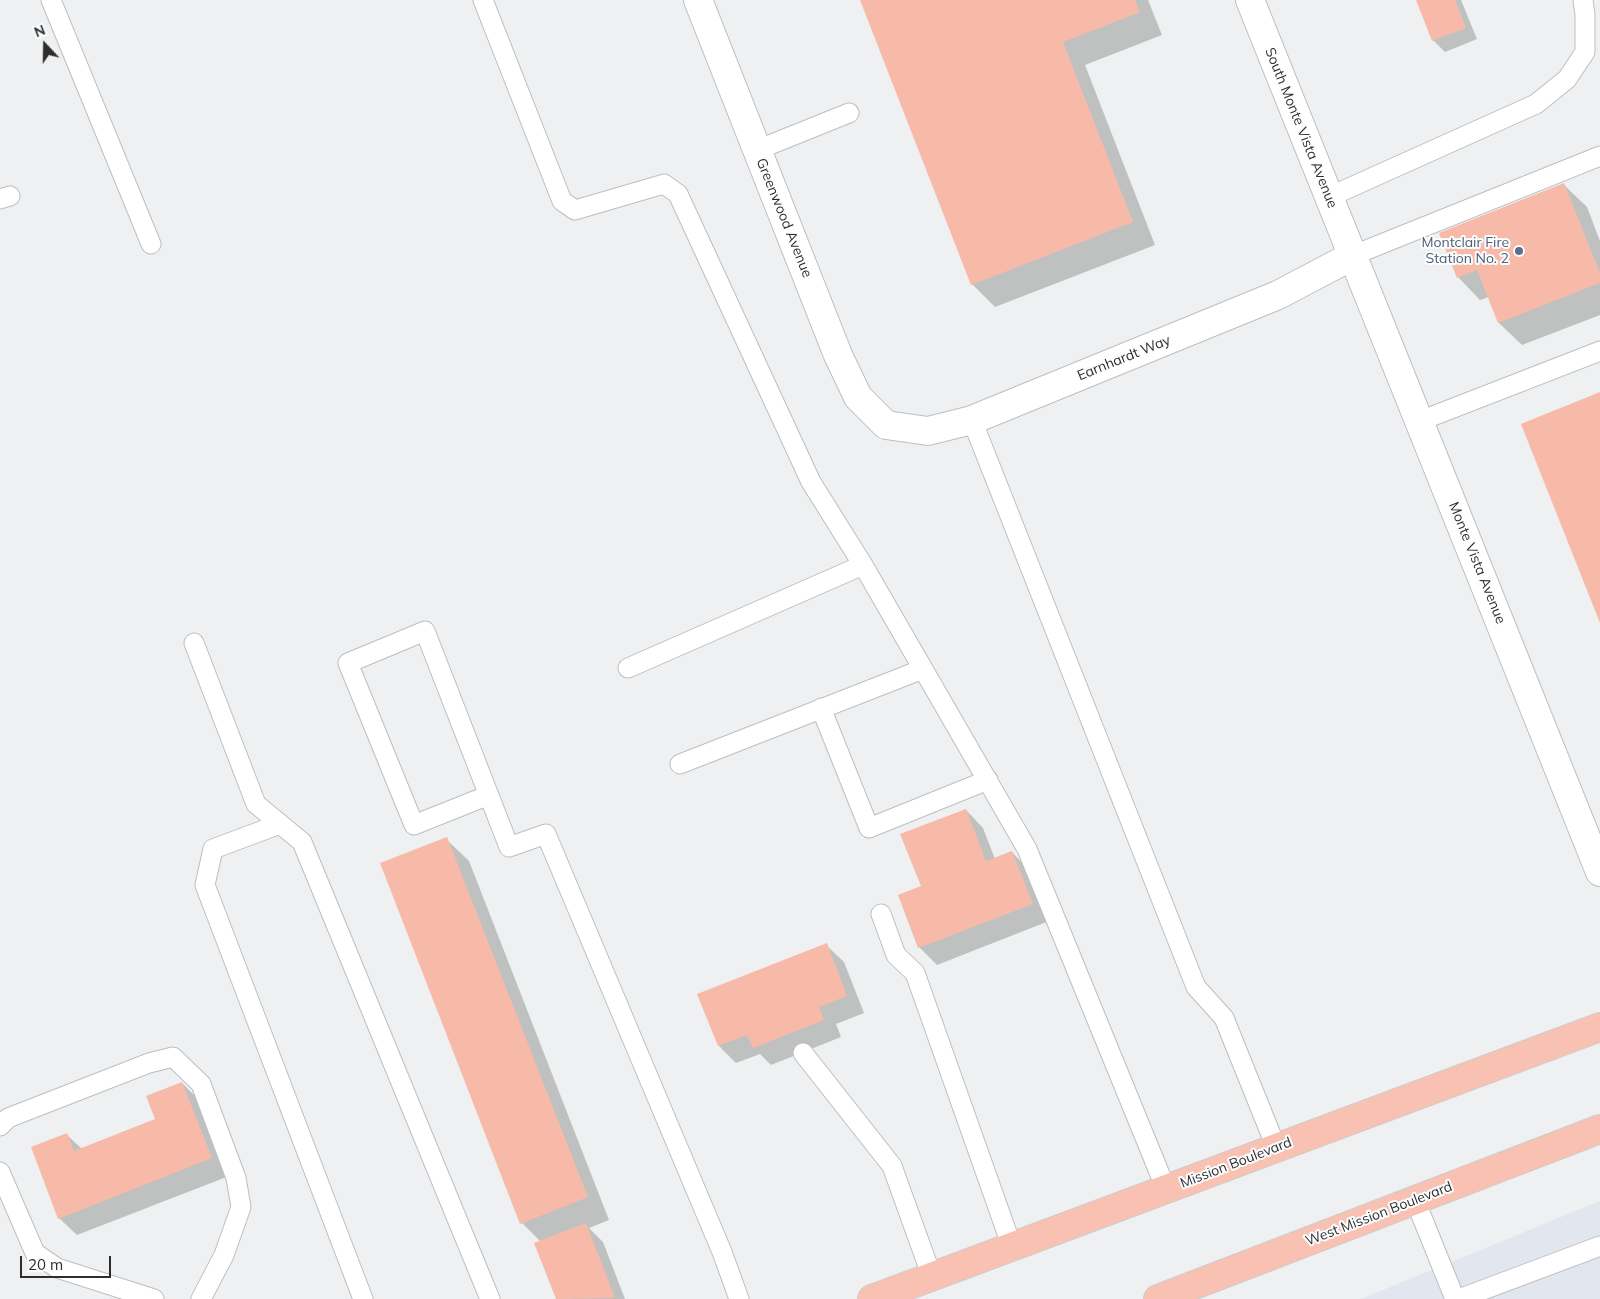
<!DOCTYPE html>
<html>
<head>
<meta charset="utf-8">
<style>
  body { margin:0 }
  #map { position:relative; width:1600px; height:1299px; overflow:hidden; background:#eff0f1; font-family:Mulish,sans-serif }
  canvas { display:block }
  .north { position:absolute; left:20px; top:20px; width:50px; height:50px; -webkit-text-stroke:4px #fcfdfe; paint-order:stroke; rotate:339deg; font-size:14px; font-weight:700; line-height:20px; text-align:center; color:#2d2d2d }
  .north::after { content:''; display:block; margin:auto; width:18px; height:22px; background:#2d2d2d; clip-path:polygon(50% 0,100% 100%,50% 72%,0 100%) }
  .scale { position:absolute; left:20px; top:1256px; width:91px; height:22px; box-sizing:border-box; border:2px solid #2d2d2d; border-top:0; padding-left:6px; font-size:15px; line-height:18px; white-space:nowrap; color:#2d2d2d; -webkit-text-stroke:4px #fcfdfe; paint-order:stroke }
</style>
</head>
<body>
<div id="map">
<canvas width="1600" height="1299"></canvas>
<div class="north">N</div>
<div class="scale">20 m</div>
</div>
<script>
const ctx = document.querySelector('canvas').getContext('2d');
ctx.lineJoin = 'round';
function fillPath(path, color) {
  ctx.fillStyle = color;
  ctx.fill(path, 'evenodd');
}
function stroke(path, color, width, dash) {
  ctx.strokeStyle = color;
  ctx.lineWidth = width;
  ctx.lineCap = dash ? 'butt' : 'round';
  ctx.setLineDash(dash || []);
  ctx.stroke(path);
}
function label(font, color, halo, rows, align = 'center') {
  ctx.font = font + ' Mulish,sans-serif';
  ctx.lineWidth = 4;
  ctx.setLineDash([]);
  ctx.textBaseline = 'middle';
  ctx.strokeStyle = halo;
  ctx.fillStyle = color;
  for (const [text, x, y, turn = 0] of rows) {
    ctx.save();
    ctx.translate(x, y);
    ctx.rotate((+turn || 0) * Math.PI / 180);
    ctx.textAlign = isNaN(turn) ? turn : align;
    if (halo) ctx.strokeText(text, 0, 0);
    ctx.fillText(text, 0, 0);
    ctx.restore();
  }
}
fillPath(new Path2D(`
  M1600,1201v98h-239z`), '#e2e6ee');
fillPath(new Path2D(`
  M861,0h287l14,35 -77,30 70,180 -160,62 -23,-23z
  M1417,0h44l16,39 -32,13 -12,-12z
  M1564,185l23,22 13,34v74l-78,30 -23,-22 -10,-26 -9,3 -22,-23z
  M966,810l17,18 12,31 17,-7 17,18 20,51 -112,44 -17,-17 -21,-52 23,-9z
  M446,839l23,22 140,359 -20,8 14,14 22,57h-68l-21,-55 5,-2 -19,-19z
  M826,945l18,17 20,51 -28,11 5,13 -70,28 -11,-11 -24,9 -17,-17 -20,-51z
  M182,1083l17,17 30,76 -152,59 -18,-17 8,-83 15,14 75,-29z`), '#0003');
fillPath(new Path2D(`
  M860,0h275l5,12 -77,30 70,180 -162,63z
  M1416,0h39l11,28 -34,13z
  M1564,183l36,90v10l-102,40 -21,-53 -20,8 -18,-45z
  M1600,392v231l-79,-199z
  M966,809l20,52 26,-10 21,53 -115,44 -20,-53 23,-9 -21,-52z
  M447,837l141,360 -68,27 -140,-361z
  M827,943l20,53 -28,11 5,13 -71,28 -6,-13 -29,11 -21,-52z
  M182,1082l30,76 -154,61 -27,-72 36,-14 7,18 81,-32 -9,-23z
  M586,1223l29,75 -59,1 -22,-56z`), '#f7b9a8');
const lane = new Path2D(`
  M51,0l100,244
  M483,0l79,201 13,9 89,-26 14,10 133,288 52,83 164,284 139,340
  M757,150l92,-37
  M1329,197l207,-93 31,-25 18,-27v-37l-2,-15
  M0,199l10,-3
  M1354,255l246,-99
  M972,420l224,567 28,31 52,129
  M1420,421l180,-70
  M194,643l62,161 46,38 188,457
  M628,668l235,-103
  M821,708l48,120 119,-48
  M680,764l243,-95
  M489,795l-75,30 -66,-162 77,-32 84,216 37,-13 176,418 17,47
  M280,824l-67,25 -8,36 158,414
  M881,914l15,41 19,18 97,274
  M803,1053l89,113 40,111
  M0,1126l8,-8 141,-55 24,-6 28,27 35,94 5,29 -17,48 -23,44
  M0,1172l35,81 22,15 97,31
  M1415,1200l40,99
  M1459,1299l141,-53`);
const street = new Path2D(`
  M698,0l140,355 20,42 28,28 42,6 44,-11 306,-125 76,-40`);
const secondary = new Path2D(`
  M1250,0l350,872`);
const primary = new Path2D(`
  M872,1299l728,-272
  M1158,1299l442,-170`);
stroke(lane, '#bdbebf', 21);
stroke(street, '#bdbebf', 30);
stroke(secondary, '#bdbebf', 30);
stroke(primary, '#cdcdcd', 30);
stroke(lane, '#fff', 19);
stroke(street, '#fff', 28);
stroke(secondary, '#fff', 28);
stroke(primary, '#f8c1b1', 28);
for (const [x, y, r, color] of [
  [1519,251,5,"#5c6f8a"]
]) {
  const dot = new Path2D();
  dot.arc(x, y, r, 0, 2 * Math.PI);
  ctx.fillStyle = color;
  ctx.fill(dot);
  stroke(dot, '#fcfdfe', 2);
}
label('14px', '#2d2d2d', '#fcfdfe', [
  ["South Monte Vista Avenue",1301,128,68],
  ["Greenwood Avenue",784,218,68],
  ["Earnhardt Way",1124,358,-22],
  ["Monte Vista Avenue",1477,563,68],
  ["Mission Boulevard",1236,1163,-21],
  ["West Mission Boulevard",1379,1214,-21]
]);
label('14px', '#4e5e75', '#fcfdfe', [
  ["Montclair Fire",1509,243],
  ["Station No. 2",1509,259]
], 'right');
</script>
</body>
</html>
